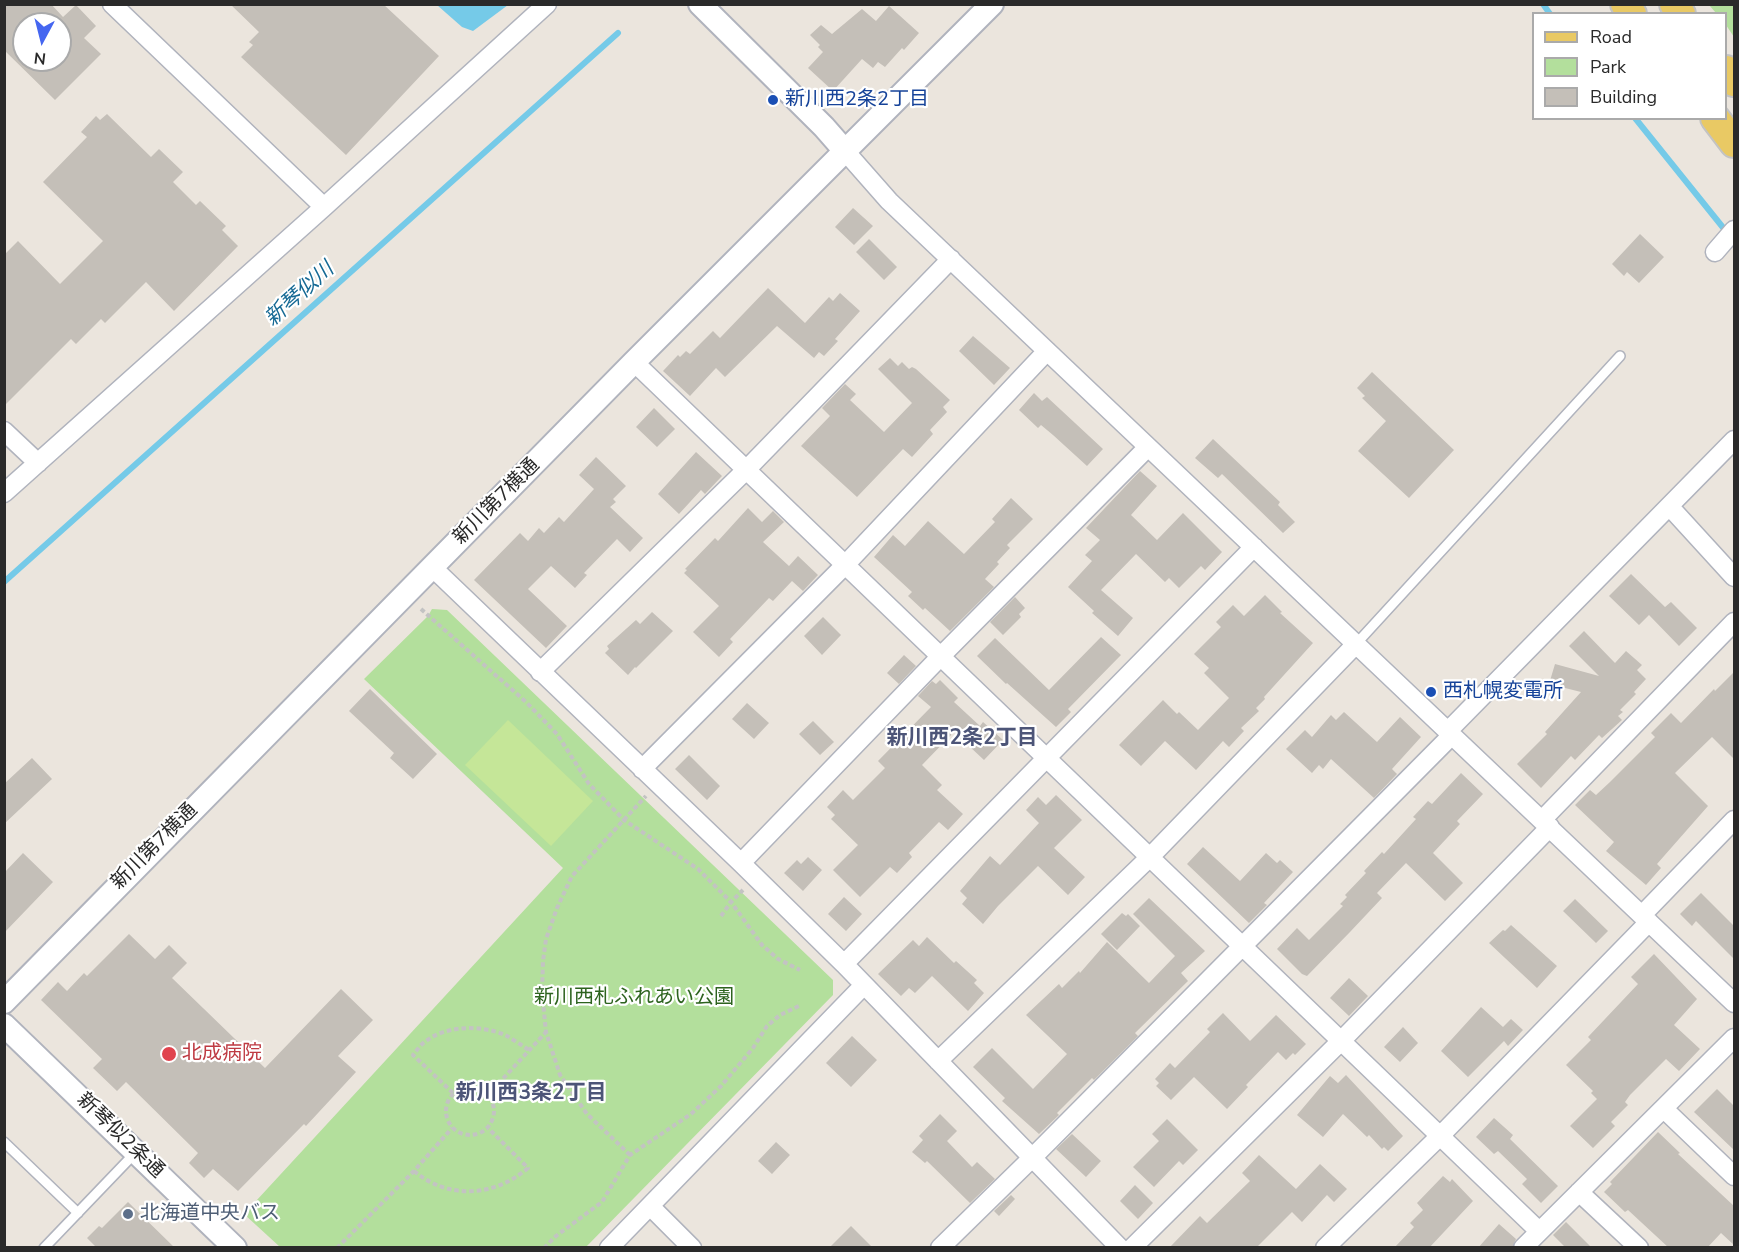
<!DOCTYPE html>
<html>
<head>
<meta charset="utf-8">
<style>
  body { margin:0 }
  #map { position:relative; width:1739px; height:1252px; overflow:hidden; background:#ebe5dd; font-family:"Nunito Sans",sans-serif }
  canvas { display:block }
  .frame { position:absolute; inset:0; border:6px solid #2a2a2a; pointer-events:none }
  .legend { position:absolute; left:1532px; top:12px; width:195px; height:108px; box-sizing:border-box; background:#fff; border:2px solid #aaa; margin:0; padding:8px 10px; list-style:none; font-size:18px; color:#2a2a2a }
  .legend li { display:flex; align-items:center; gap:12px; height:30px }
  .legend b { width:30px; border:2px solid #aaa }
  .north { position:absolute; left:12px; top:12px; width:60px; height:60px; box-sizing:border-box; background:#fff; border:2px solid #aaa; border-radius:50%; rotate:187deg; font-size:16px; font-weight:700; line-height:24px; text-align:center; color:#2a2a2a }
  .north::after { content:''; display:block; margin:auto; width:21px; height:27px; background:#4566f0; clip-path:polygon(50% 0,100% 100%,50% 72%,0 100%) }
</style>
</head>
<body>
<div id="map">
<canvas width="1739" height="1252"></canvas>
<div class="frame"></div>
<ul class="legend">
<li><b style="height:8px;background:#e9c964"></b>Road</li>
<li><b style="height:16px;background:#b3df9c"></b>Park</li>
<li><b style="height:16px;background:#c4bfb8"></b>Building</li>
</ul>
<div class="north">N</div>
</div>
<script>
const ctx = document.querySelector('canvas').getContext('2d');
ctx.lineJoin = 'round';
function fillPath(path, color) {
  ctx.fillStyle = color;
  ctx.fill(path, 'evenodd');
}
function stroke(path, color, width, dash) {
  ctx.strokeStyle = color;
  ctx.lineWidth = width;
  ctx.lineCap = dash ? 'butt' : 'round';
  ctx.setLineDash(dash || []);
  ctx.stroke(path);
}
function label(font, color, halo, rows, align = 'center') {
  ctx.font = font + ' "Nunito Sans","Noto Sans JP",sans-serif';
  ctx.lineWidth = 4.5;
  ctx.setLineDash([]);
  ctx.textBaseline = 'middle';
  ctx.strokeStyle = halo;
  ctx.fillStyle = color;
  for (const [text, x, y, turn = 0] of rows) {
    ctx.save();
    ctx.translate(x, y);
    ctx.rotate((+turn || 0) * Math.PI / 180);
    ctx.textAlign = isNaN(turn) ? turn : align;
    if (halo) ctx.strokeText(text, 0, 0);
    ctx.fillText(text, 0, 0);
    ctx.restore();
  }
}
fillPath(new Path2D(`
  M1709,5h25v32l-8,-12v-11l-10,-1z
  M432,609l15,1 386,370v15l-247,252h-306l-36,-33 319,-346 -199,-189 64,-63z`), '#b3df9c');
fillPath(new Path2D(`
  M508,720l85,81 -42,45 -86,-81z`), '#c5e698');
fillPath(new Path2D(`
  M437,5h71l-35,26 -11,-4z`), '#75cae8');
stroke(new Path2D(`
  M1543,4l7,10
  M1635,118l94,117
  M4,582l614,-549`), '#75cae8', 6);
fillPath(new Path2D(`
  M4,4h47l12,13 13,-12 20,21 -12,12 17,16 -46,46 -51,-50zM24,24h36v36h-36z
  M230,4h153l56,52 -93,99 -105,-98 12,-12 -4,-3 10,-10z
  M889,6l30,27 -15,17 -2,-2 -17,19 -7,-5 -5,6 -11,-9 -29,32 -25,-23 15,-16 -5,-5 2,-2 -10,-10 11,-10 11,9 30,-25 14,12z
  M107,114l44,43 8,-8 24,23 -10,10 23,23 4,-4 26,25 -4,4 16,16 -64,65 -28,-29 -41,41 -4,-4 -25,25 -5,-5 -67,67v-151l14,-14 42,43 43,-43 -60,-59 44,-45 -6,-5 15,-16 4,4z
  M853,208l20,18 -19,19 -19,-18z
  M1640,234l24,23 -25,26 -12,-11 -3,4 -12,-12z
  M869,239l28,28 -13,13 -28,-28z
  M768,288l37,35 24,-26 4,4 7,-8 20,18 -25,28 3,2 -14,15 -5,-4 -5,6 -37,-32 -52,51 -9,-9 -26,28 -27,-25 15,-16 2,2 6,-6 4,3 23,-23 7,7z
  M973,336l37,32 -16,17 -35,-34z
  M890,358l8,8 4,-4 7,7 3,-2 4,2 34,31 -7,7 4,5 -17,18 3,4 -21,23 -9,-8 -46,48 -56,-51 29,-30 -8,-8 23,-24 11,10 -6,6 34,32 28,-29 -34,-34z
  M1372,372l82,78 -45,48 -51,-47 28,-30 -24,-23 3,-2 -8,-8z
  M1034,393l8,8 5,-4 56,52 -16,17 -34,-31 -12,-10 -3,3 -19,-18z
  M654,408l21,21 -18,18 -21,-20z
  M1213,439l67,63 -2,3 17,17 -12,11 -61,-59 -4,4 -23,-20z
  M696,452l26,24 -17,18 -4,-4 -22,24 -21,-20z
  M596,457l30,29 -13,13 3,3 -6,5 33,31 -13,14 -13,-13 -33,34 3,2 -12,13 -24,-22 -23,23 39,37 -21,22 -72,-68 46,-47 8,8 11,-13 5,5 15,-16 5,5 30,-33 -15,-14z
  M1140,471l17,15 -26,29 26,25 26,-27 39,39 -17,18 -4,-4 -22,22 -10,-10 -4,4 -29,-28 -35,36 32,28 -15,18 -26,-23 2,-2 -26,-24 24,-26 -7,-6 15,-15 -14,-12z
  M1011,498l22,21 -26,26 3,3 -13,14 2,2 -14,15 9,8 -44,44 -25,-23 -2,2 -15,-14 4,-4 -38,-35 19,-22 12,11 23,-25 36,33 31,-32 -3,-3z
  M748,508l14,14 11,-11 11,11 -21,20 26,24 9,-10 20,19 -15,16 -11,-10 -19,20 -4,-3 -39,41 3,3 -14,15 -26,-25 26,-26 -35,-33 3,-3 -2,-1 30,-31 3,3z
  M1631,574l34,33 6,-5 26,26 -18,18 -30,-31 -10,10 -30,-29z
  M1265,595l17,17 -2,1 33,30 -49,54 1,2 -9,9 3,3 -18,17 3,3 -15,16 -6,-6 -27,29 -31,-29 -24,25 -22,-21 44,-45 14,14 2,-2 19,18 31,-32 -25,-25 5,-5 -15,-14 27,-27 -5,-5 17,-17 11,11z
  M1015,597l10,11 -6,6 2,3 -18,18 -13,-13z
  M652,612l21,19 -37,37 -1,-1 -7,8 -23,-22 4,-4 -2,-3 29,-26 4,4z
  M823,617l18,18 -19,20 -18,-19z
  M1584,631l31,32 11,-12 16,14 -5,5 9,9 -12,13 2,2 -16,16 3,2 -5,4 4,4 -20,18 -3,-3 -24,25 -4,-4 -30,32 -24,-24 30,-30 -2,-2 36,-40 -32,-8 6,-20 44,12 -30,-30z
  M1101,637l20,18 -53,54 3,3 -15,15 -49,-44 -1,1 -29,-28 18,-18 54,52z
  M904,655l12,11 -17,18 -12,-11z
  M1734,672v87l-22,-22 -37,36 33,33 -51,58 4,4 -15,17 -40,-34 8,-9 -39,-37 15,-15 6,5 14,-13 45,-45 -4,-4 20,-20 10,10 33,-34 1,2z
  M940,680l18,18 -4,4 26,24 3,-4 20,18 -19,20 -30,-28 -32,33 20,20 -5,5 26,24 -15,16 -9,-8 -30,31 3,4 -15,16 -7,-6 -30,30 -27,-27 25,-25 -27,-26 4,-4 -8,-8 16,-17 10,10 32,-32 -7,-7 53,-54 -13,-11 14,-15 4,3z
  M370,689l67,65 -24,25 -23,-21 4,-5 -45,-42z
  M747,703l22,20 -15,16 -22,-20z
  M1344,712l33,30 23,-25 21,20 -29,32 5,5 -23,24 -43,-39 -8,10 -4,-4 -7,8 -26,-24 19,-19 7,7 19,-22 5,5z
  M813,721l21,21 -14,13 -21,-21z
  M689,755l31,31 -13,14 -32,-31z
  M32,758l20,21 -48,45v-40z
  M1461,773l22,21 -26,27 3,3 -27,29 30,30 -18,18 -39,-38 -29,30 5,5 -32,34 -43,44 -5,-2 -25,-25 20,-21 12,12 34,-34 -3,-2 7,-7 -2,-2 21,-22 -2,-2 18,-19 2,2 32,-35 -3,-2 15,-16 4,3z
  M1056,795l26,25 -28,28 31,29 -17,18 -30,-29 -40,40 -15,18 -21,-20 5,-6 -7,-7 30,-35 10,9 39,-42 -13,-13 12,-13 8,8z
  M1203,847l37,34 26,-28 11,10 3,-3 13,12 -29,31 3,2 -18,18 -62,-59z
  M23,853l30,29 -49,51v-60z
  M808,857l14,13 -19,21 -19,-18 13,-13 4,4z
  M1701,893l33,33v33l-38,-38 -4,5 -12,-12z
  M844,897l18,17 -16,17 -18,-17z
  M1149,898l56,53 -24,22 7,8 -53,52 3,3 -44,44 -2,-2 -35,35 2,2 -20,19 -37,-33 3,-3 -32,-31 19,-19 41,41 34,-35 -41,-39 33,-31 3,4 17,-17 1,2 27,-31 42,41 26,-27 -42,-42z
  M1575,899l33,32 -12,12 -33,-32z
  M1122,913l4,3 2,-2 12,12 -23,24 -16,-16z
  M1511,925l46,41 -20,22 -48,-45 14,-13 2,1z
  M129,934l26,25 14,-14 18,18 -15,15 93,90 76,-79 32,31 -35,36 18,16 -50,54 -2,-2 -66,67 -25,-22 -9,9 -15,-15 9,-10 -72,-71 -9,9 -24,-23 9,-9 -61,-59 17,-18 9,9 17,-18 3,3z
  M927,937l27,26 2,-2 21,19 -3,3 10,10 -16,18 -36,-35 -17,17 -6,-5 -8,8 -23,-22 35,-34 6,6z
  M1654,954l43,45 -23,26 26,24 -21,22 -13,-12 -36,36 -5,7 3,3 -17,17 4,4 -22,22 -23,-22 27,-27 -6,-6 2,-2 -27,-26 25,-25 -3,-3 50,-53 -7,-7z
  M1349,978l19,18 -19,20 -19,-18z
  M1481,1007l22,20 8,-8 12,11 -15,16 -4,-5 -36,36 -27,-26z
  M1223,1013l27,28 26,-26 30,29 -11,11 -2,-2 -7,7 -8,-8 -32,33 2,2 -21,22 -33,-32 -23,23 -15,-14 3,-3 -4,-4 15,-16 5,5 35,-36 -3,-3z
  M1403,1027l15,16 -18,19 -16,-15z
  M852,1036l25,24 -26,27 -25,-24z
  M1346,1075l57,61 -15,15 -4,-4 -2,2 -13,-14 -2,2 -24,-23 -20,23 -26,-22 33,-39 8,7z
  M1717,1089l17,17v44l-40,-38z
  M940,1114l17,17 -10,10 25,26 5,-5 18,17 -25,24 -43,-42 -2,2 -13,-11 11,-12 -4,-4z
  M1494,1118l19,17 -3,4 48,47 -17,17 -19,-19 5,-5 -29,-28 -4,3 -18,-17z
  M1167,1119l31,31 -15,15 -4,-4 -25,26 -21,-20 26,-26 -7,-7z
  M1658,1132l22,21 -2,1 56,52v39l-13,-12 -14,15h-38l-41,-38 -3,2 -21,-20 8,-8 -2,-2z
  M1072,1134l29,27 -15,16 -30,-28z
  M776,1142l14,13 -18,19 -14,-13z
  M1259,1155l37,34 24,-25 27,25 -13,13 -7,-7 -25,27 -10,-10 -36,36h-87l31,-32 7,7 43,-42 -8,-8z
  M1443,1176l7,6 2,-3 21,22 -44,47h-35l20,-21 -4,-4 13,-13 -6,-7z
  M1135,1185l18,18 -15,16 -18,-18z
  M1011,1195l4,4 -16,17 -5,-5z
  M128,1202l47,46h-78l-10,-10 12,-12 3,2z
  M1566,1222l26,26h-26l-13,-13z
  M1499,1224l17,15 -4,9h-34z
  M851,1226l22,22h-44z`), '#c4bfb8');
const service = new Path2D(`
  M1356,644l264,-288
  M4,1142l74,71
  M44,1248l92,-96`);
const minor = new Path2D(`
  M112,4l212,203
  M845,151l44,50 845,802
  M1715,252l19,-22
  M634,362l905,869
  M4,431l34,32
  M4,493l320,-286 223,-203
  M1670,507l64,70
  M432,567l309,296 103,101 276,284
  M540,672l206,-202 205,-211
  M1448,731l286,-291
  M642,769l203,-204 202,-214
  M1542,820l192,-198
  M741,863l200,-207 207,-209
  M1642,915l92,-95
  M844,964l410,-417
  M938,1061l212,-204 206,-213
  M1664,1109l70,67
  M1579,1192l60,56
  M650,1206l42,42
  M609,1248l255,-263
  M940,1248l92,-90 420,-423
  M1132,1248l209,-207 209,-214
  M1325,1248l115,-112 209,-214
  M1523,1248l211,-210`);
const tertiary = new Path2D(`
  M700,4l124,123 21,24
  M4,1002l630,-640 358,-358
  M4,1025l231,223`);
const primary = new Path2D(`
  M1625,4l7,10
  M1674,4l7,10
  M1726,70l8,12
  M1715,118l19,25`);
stroke(service, '#b0b3bd', 12);
stroke(minor, '#b0b3bd', 21);
stroke(tertiary, '#b0b3bd', 26);
stroke(primary, '#c3c3c3', 32);
stroke(new Path2D(`
  M421,609l105,93 31,32 32,50 35,36 74,49 33,33 31,43 16,14 22,11
  M721,916l10,-14 12,-12
  M446 1111a24 24 0 1 1 48 0a24 24 0 1 1-48 0Z
  M453,1093l-40,-38c4,-5 8,-11 13,-14 21,-16 56,-16 79,-6 8,4 16,10 24,15
  M488,1095l58,-63
  M630,1155l-43,-41 -27,-39 -14,-43 -4,-40 1,-31 3,-22 11,-31 15,-32 74,-80
  M414,1171c35,29 80,26 114,-3l-40,-40
  M337,1248l77,-77 38,-43
  M544,1248l12,-12 46,-34 28,-47 61,-41 30,-28 32,-38 14,-22 13,-11 21,-10`), '#c3c3c3', 4, [4.5, 3]);
stroke(service, '#fff', 9);
stroke(minor, '#fff', 18);
stroke(tertiary, '#fff', 22);
stroke(primary, '#e9c964', 28);
for (const [x, y, r, color] of [
  [773,100,6,"#1a4fb4"],
  [1431,692,6,"#1a4fb4"],
  [169,1054,8,"#e0444e"],
  [128,1214,6,"#5c6f8a"]
]) {
  const dot = new Path2D();
  dot.arc(x, y, r, 0, 2 * Math.PI);
  ctx.fillStyle = color;
  ctx.fill(dot);
  stroke(dot, '#fff', 2);
}
label('20px', '#164399', '#fff', [
  ["新川西2条2丁目",785,100],
  ["西札幌変電所",1443,692]
], 'left');
label('20px', '#2a2a2a', '#fff', [
  ["新川第7横通",497,502,-45],
  ["新川第7横通",155,847,-45],
  ["新琴似2条通",120,1136,44]
]);
label('20px', '#2d631e', '#fff', [
  ["新川西札ふれあい公園",634,998]
]);
label('20px', '#be3a42', '#fff', [
  ["北成病院",182,1054]
], 'left');
label('20px', '#4e5e75', '#fff', [
  ["北海道中央バス",140,1214]
], 'left');
label('italic 21px', '#156994', '#fff', [
  ["新琴似川",300,295,-42]
]);
label('bold 21px', '#4d5578', '#fff', [
  ["新川西2条2丁目",962,739],
  ["新川西3条2丁目",531,1094]
]);
</script>
</body>
</html>
